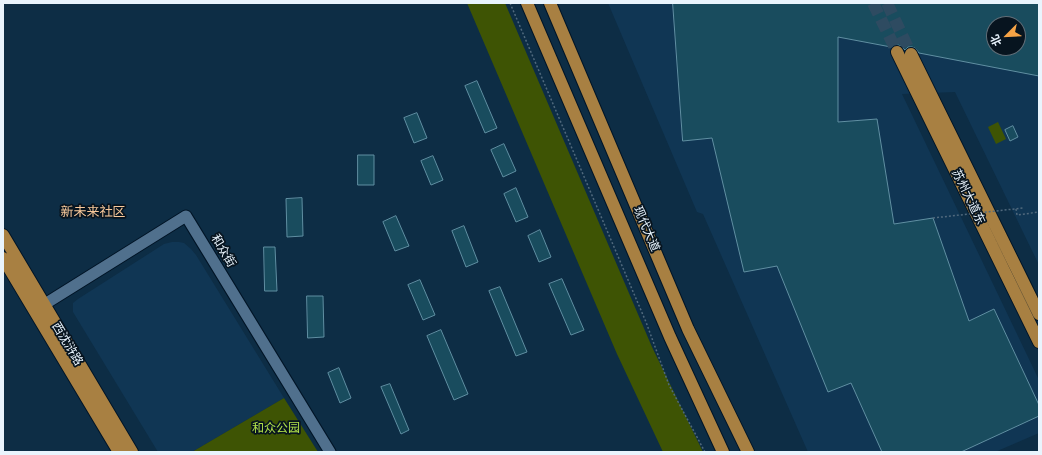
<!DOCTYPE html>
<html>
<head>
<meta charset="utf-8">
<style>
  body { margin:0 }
  #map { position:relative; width:1042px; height:455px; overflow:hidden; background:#0d2d45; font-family:Arial,"Noto Sans SC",sans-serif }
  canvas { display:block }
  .frame { position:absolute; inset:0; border:4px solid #e9f4fd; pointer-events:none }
  .north { position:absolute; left:986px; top:16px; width:40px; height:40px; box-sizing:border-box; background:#07141f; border:1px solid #616e78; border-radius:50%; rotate:246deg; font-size:11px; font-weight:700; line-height:16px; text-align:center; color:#e9f4fd }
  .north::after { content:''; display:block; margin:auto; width:14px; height:18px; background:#f5a346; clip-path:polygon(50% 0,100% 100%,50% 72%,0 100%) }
</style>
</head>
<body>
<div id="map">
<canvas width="1042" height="455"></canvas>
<div class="frame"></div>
<div class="north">北</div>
</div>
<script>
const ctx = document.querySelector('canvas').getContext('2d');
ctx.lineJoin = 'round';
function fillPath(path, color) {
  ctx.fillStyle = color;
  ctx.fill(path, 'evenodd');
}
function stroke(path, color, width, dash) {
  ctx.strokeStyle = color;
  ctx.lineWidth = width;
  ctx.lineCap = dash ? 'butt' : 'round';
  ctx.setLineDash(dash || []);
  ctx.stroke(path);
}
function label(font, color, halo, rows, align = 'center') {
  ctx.font = font + ' Arial,"Noto Sans SC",sans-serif';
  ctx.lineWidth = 3.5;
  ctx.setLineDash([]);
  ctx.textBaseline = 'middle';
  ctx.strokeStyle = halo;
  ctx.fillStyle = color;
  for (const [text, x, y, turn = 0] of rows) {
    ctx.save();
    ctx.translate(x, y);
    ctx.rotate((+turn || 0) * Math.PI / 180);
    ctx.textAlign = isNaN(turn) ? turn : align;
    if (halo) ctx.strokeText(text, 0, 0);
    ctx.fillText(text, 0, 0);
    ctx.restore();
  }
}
fillPath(new Path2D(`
  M608,3h431v262l-84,-173 -53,2 137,286v53l-44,19h-187l-105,-238 -6,-2zM994,24h24v24h-24z
  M172,242h7l5,1 7,6 5,6 88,143 -92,54h-34l-85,-140v-9l5,-4 86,-55z`), '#103654');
fillPath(new Path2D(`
  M467,3h38l147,344 51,105h-40l-46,-98z
  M998,122l8,17 -10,5 -8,-17z
  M284,398l34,54h-126z`), '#3e5404');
const building = new Path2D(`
  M673,3h366v73l-120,-23 -4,-5 -3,-1h-4l-3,3 -4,-4 -3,-1 -7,2 -53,-10v85l39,-3 17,105 39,-6 36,103 25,-12 45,96v11l-78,36h-79l-31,-69 -23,9 -51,-126 -33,6 -32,-134 -29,3zM994,24h24v24h-24z
  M477,81l20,47 -12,5 -20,-47z
  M417,113l10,25 -13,5 -10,-25z
  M1013,126l5,11 -8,4 -5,-11z
  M504,144l12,27 -13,6 -12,-27z
  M358,155h16v30h-16z
  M433,156l10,24 -12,5 -10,-24z
  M516,188l12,29 -12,5 -12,-28z
  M302,198l1,38 -16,1 -1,-38z
  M396,216l13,30 -14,5 -12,-29z
  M464,226l14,36 -12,5 -14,-36z
  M540,230l11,27 -12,5 -11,-26z
  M264,247h11l2,44h-12z
  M562,279l22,51 -13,5 -22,-51z
  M420,280l15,35 -12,5 -15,-35z
  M500,287l27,65 -11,4 -27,-65z
  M307,296h16l1,41 -16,1z
  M441,330l27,64 -14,6 -27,-64z
  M339,368l12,30 -11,5 -12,-30z
  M390,384l19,46 -8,4 -20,-47z`);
fillPath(building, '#194c5e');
stroke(building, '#608fa2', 1);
stroke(new Path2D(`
  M873,3l24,49
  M887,3l24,51`), '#2e4b61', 12, [12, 6]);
const minor = new Path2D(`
  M37,309l149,-93 144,236`);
const major = new Path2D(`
  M527,3l143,334 53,115
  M550,3l138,326 60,123
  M897,52l142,290
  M911,54l128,260
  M3,235l129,217
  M3,258l116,194`);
stroke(minor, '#001426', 13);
stroke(major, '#001426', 14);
stroke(new Path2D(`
  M510,3l136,319 23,63 36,67
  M1016,209l1,6 22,-3`), '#50697d', 1.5, [2, 2]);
stroke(minor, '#50708d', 11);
stroke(major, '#a88042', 12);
stroke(new Path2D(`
  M933,218l90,-10`), '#50697d', 1.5, [2, 2]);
label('12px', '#e9f4fd', '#07141f', [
  ["苏州大道东",968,197,64],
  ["现代大道",646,229,67],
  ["和众街",223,251,59],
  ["西沈浒路",67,344,59]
]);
label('12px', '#b1e14a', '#07141f', [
  ["和众公园",276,429]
]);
label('13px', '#f8c99b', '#07141f', [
  ["新未来社区",93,212]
]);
</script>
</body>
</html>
